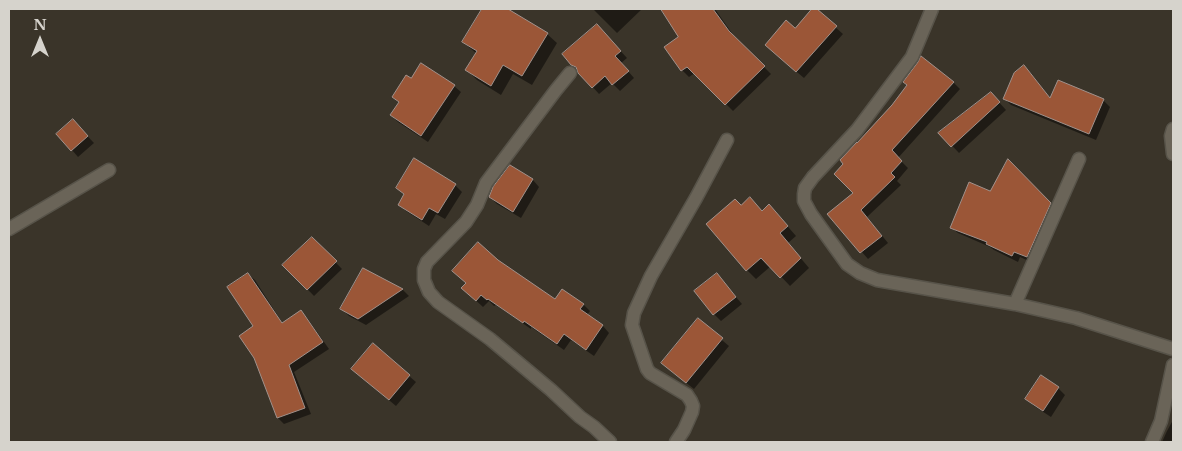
<!DOCTYPE html>
<html>
<head>
<meta charset="utf-8">
<style>
  body { margin:0 }
  #map { position:relative; width:1182px; height:451px; overflow:hidden; background:#3a3429; font-family:"Libre Baskerville",serif }
  canvas { display:block }
  .frame { position:absolute; inset:0; border:10px solid #d6d3cc; pointer-events:none }
  .north { position:absolute; left:15px; top:15px; width:50px; height:50px; -webkit-text-stroke:4px #3a3429; paint-order:stroke; rotate:0deg; font-size:14px; font-weight:700; line-height:20px; text-align:center; color:#d6d3cc }
  .north::after { content:''; display:block; margin:auto; width:18px; height:22px; background:#d6d3cc; clip-path:polygon(50% 0,100% 100%,50% 72%,0 100%) }
</style>
</head>
<body>
<div id="map">
<canvas width="1182" height="451"></canvas>
<div class="frame"></div>
<div class="north">N</div>
</div>
<script>
const ctx = document.querySelector('canvas').getContext('2d');
ctx.lineJoin = 'round';
function fillPath(path, color) {
  ctx.fillStyle = color;
  ctx.fill(path, 'evenodd');
}
function stroke(path, color, width, dash) {
  ctx.strokeStyle = color;
  ctx.lineWidth = width;
  ctx.lineCap = dash ? 'butt' : 'round';
  ctx.setLineDash(dash || []);
  ctx.stroke(path);
}
fillPath(new Path2D(`
  M483,9h22l42,25 10,9 -25,42 -19,-11 -12,21 -24,-15 -10,-10 10,-16 -14,-12z
  M593,9h49l-25,24z
  M662,9h53l21,30 35,35 -38,37 -38,-38 -6,4 -7,-7 -3,-33z
  M814,9h1l28,25 -39,44 -31,-26z
  M604,33l23,25 -6,5 13,15 -14,13 -8,-8 -13,11 -27,-30z
  M922,58l32,25 6,6 -62,69 10,10 -11,13 4,4 -34,32 21,26 -20,16 -39,-45 25,-21 39,-87 16,-21z
  M1024,67l7,6 20,26 52,1 7,7 -14,33 -85,-35 -6,-6z
  M411,80l43,6 7,6 -33,50 -30,-20 -7,-7 8,-12 -6,-6z
  M997,100l9,10 -47,43 -19,-20z
  M73,121l21,22 -16,14 -6,-7z
  M1009,161l47,50 -23,52 -13,-6 -2,5 -24,-12 -4,-3 -32,-14 -7,-6 40,-35z
  M510,167l23,13 6,7 -18,31 -24,-14 -7,-7z
  M455,185l7,7 -17,27 -9,-5 -7,12 -23,-15 -6,-6 5,-10 -8,-7z
  M769,205l27,31 -8,7 21,25 -19,18 -19,-20 -15,13 -9,-9 -6,-64 21,6z
  M312,238l30,31 -28,27 -30,-31z
  M497,261l58,40 28,3 7,7 -3,4 16,11 6,7 -15,23 -23,-16 -7,10 -33,-23v2l-35,-24 -2,1 -5,-5 -6,6 -13,-12z
  M364,270l39,20 6,6 -43,29 -17,-9 -7,-7z
  M248,274l7,6 28,44 18,-12 6,6 22,31 -35,23 17,42 -27,10 -6,-6 -24,-91z
  M723,282l19,22 -21,17 -7,-7z
  M698,320l31,26 -35,43 -24,-19z
  M360,376h49l7,6 -20,24z
  M1058,388l7,7 -14,22 -17,-11 -7,-7z
  M1173,420v22h-11l5,-11z`), '#0007');
const building = new Path2D(`
  M482,9h26l40,24 -26,43 -19,-11 -12,21 -26,-16 12,-19 -15,-9z
  M661,9h52l16,22 36,35 -40,39 -38,-38 -6,4 -17,-24 14,-10z
  M812,9h5l20,17 -41,46 -31,-27 21,-25 9,8z
  M597,24l24,27 -6,5 14,15 -17,14 -7,-9 -13,12 -14,-15 -2,-6 -5,-2 -9,-11z
  M921,56l33,26 -62,68 10,11 -11,12 4,4 -34,33 21,26 -22,17 -33,-39 26,-21 -19,-19 9,-10 -3,-4 17,-18v1l35,-38 15,-20 -4,-3 15,-20z
  M421,63l34,22 -34,51 -31,-21 9,-13 -7,-5 14,-22 5,3z
  M1024,65l26,33 8,-18 46,19 -15,35 -86,-35 11,-26z
  M991,92l9,10 -49,45 -13,-14z
  M73,119l15,17 -17,15 -15,-17z
  M414,158l42,26 -18,29 -9,-5 -7,12 -24,-15 6,-11 -8,-6z
  M1008,159l43,44 -24,54 -13,-5 -2,4 -26,-12 1,-2 -37,-14 19,-46 21,9z
  M510,165l23,14 -20,33 -24,-15 4,-10z
  M750,197l12,14 7,-7 19,22 -8,7 21,25 -21,20 -19,-20 -15,13 -40,-47 29,-25 6,6z
  M312,237l25,24 -30,29 -25,-25z
  M478,242l20,18 57,39 7,-10 22,15 -4,5 23,16 -17,25 -22,-16 -7,10 -33,-23 -1,2 -35,-24 -1,1 -6,-5 -5,6 -15,-13 5,-5 -14,-12z
  M363,268l40,21 -45,30 -18,-10z
  M248,273l34,50 19,-13 22,32 -34,23 16,43 -28,10 -23,-60 -15,-22 14,-10 -26,-39z
  M717,273l19,24 -23,18 -19,-24z
  M698,318l25,20 -37,45 -25,-20z
  M373,343l37,32 -21,25 -38,-31z
  M1041,375l18,12 -16,24 -18,-12z`);
fillPath(building, '#9b5637');
stroke(building, '#a0918b', 1);
const minor = new Path2D(`
  M932,9l-20,48 -55,73 -44,47 -8,11 -1,6v7l7,13 36,50 13,9 17,7 138,24 61,14 97,31
  M570,73l-14,17 -70,93 -9,22 -11,17 -39,40 -3,7v11l5,12 9,10 52,37 61,51 29,27 14,10 16,15
  M1173,129l-2,7 2,18
  M9,229l100,-59
  M1015,304l64,-145
  M676,442l8,-12 8,-18 1,-6 -2,-5 -4,-6 -37,-22 -3,-4 -15,-44 2,-12 17,-37 45,-78 31,-58
  M1152,442l9,-21 12,-56`);
stroke(minor, '#575349', 15);
stroke(minor, '#6a6458', 12);
</script>
</body>
</html>
